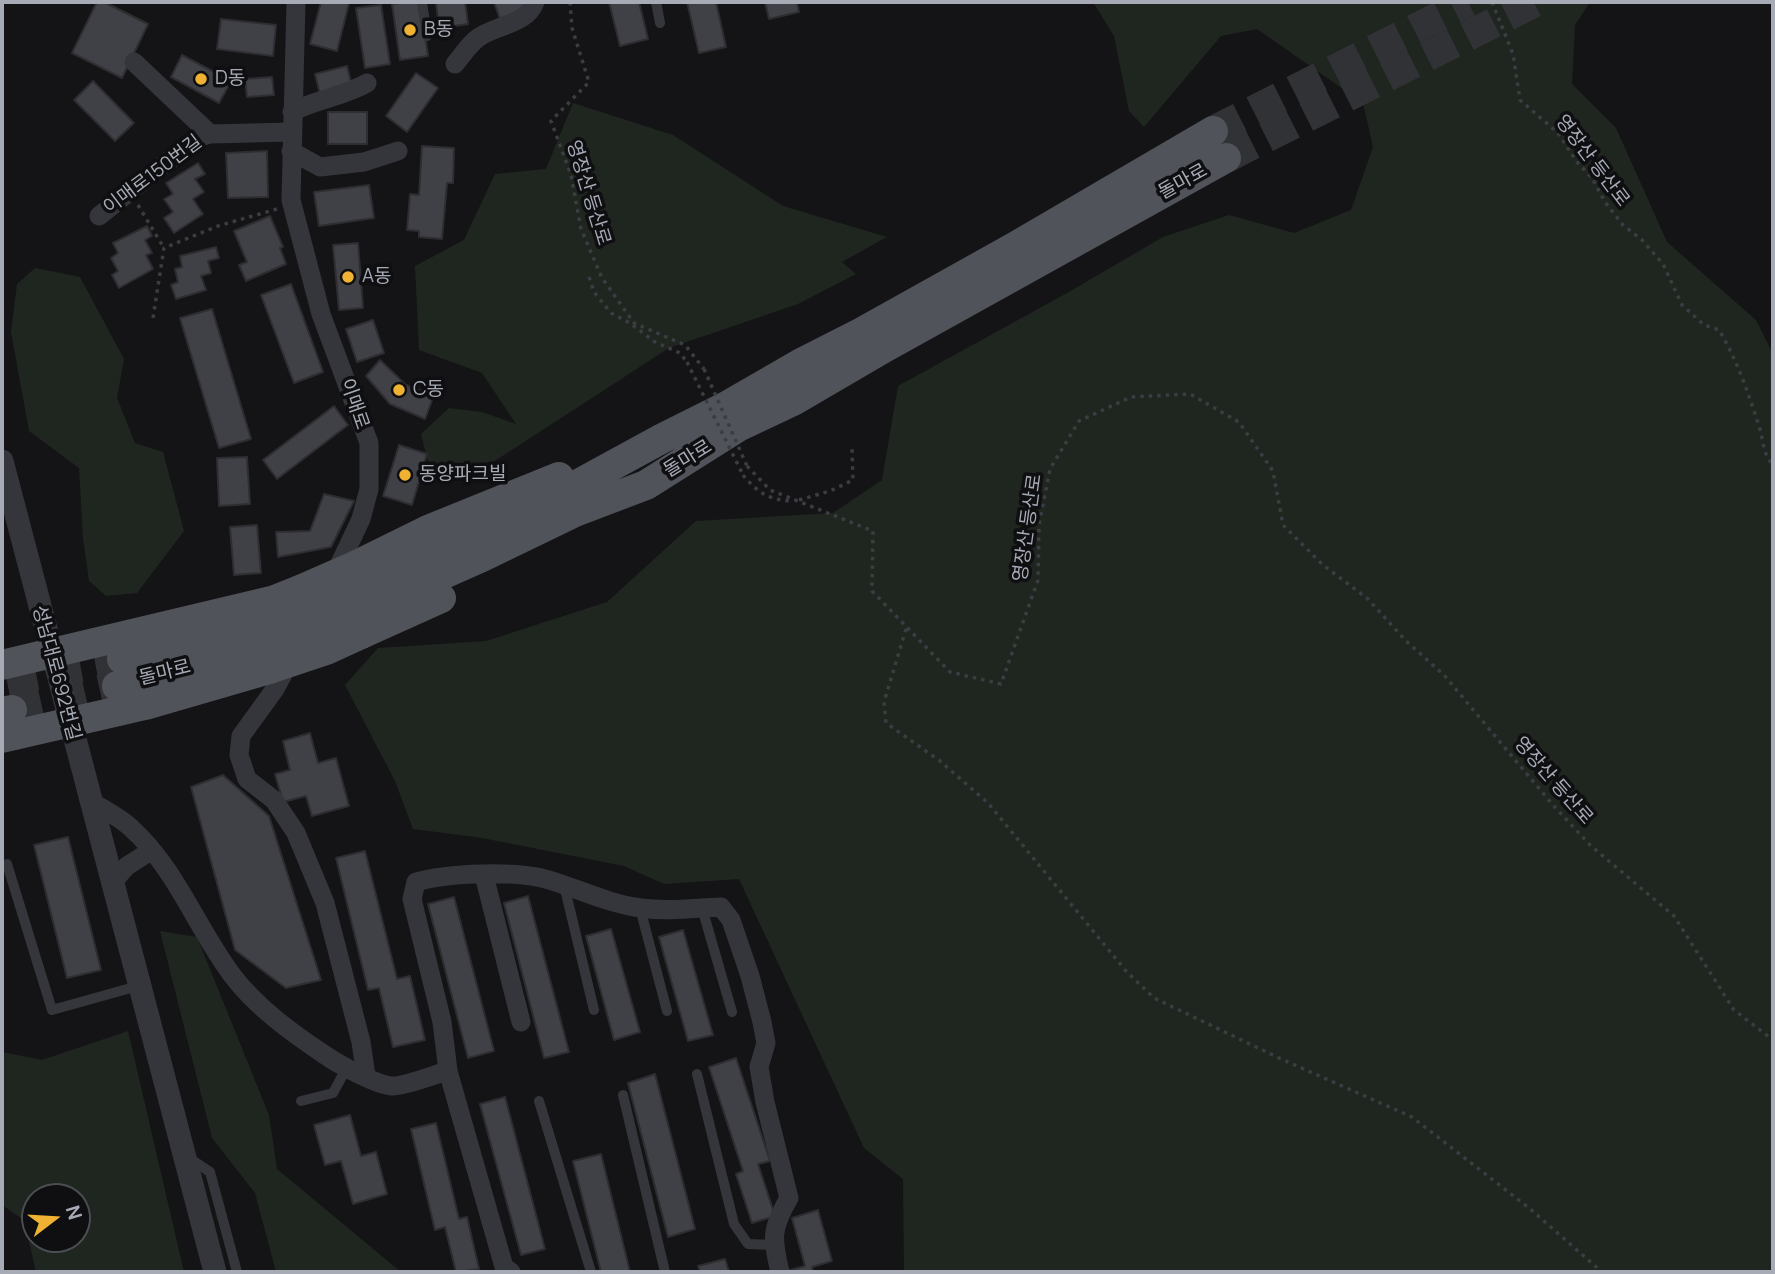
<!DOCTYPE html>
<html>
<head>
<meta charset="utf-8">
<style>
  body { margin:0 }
  #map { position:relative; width:1775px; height:1274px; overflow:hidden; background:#141416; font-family:Manrope,sans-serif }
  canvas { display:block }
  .frame { position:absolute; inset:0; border:4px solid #a6abb6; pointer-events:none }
  .north { position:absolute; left:21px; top:1183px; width:70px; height:70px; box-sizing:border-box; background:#0f0f11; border:2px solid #4b4d53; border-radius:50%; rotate:73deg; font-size:19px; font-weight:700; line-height:28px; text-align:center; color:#a6abb6 }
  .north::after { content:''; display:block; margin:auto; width:24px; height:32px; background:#f0b233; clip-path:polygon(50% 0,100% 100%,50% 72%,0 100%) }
</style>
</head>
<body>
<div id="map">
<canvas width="1775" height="1274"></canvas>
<div class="frame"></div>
<div class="north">N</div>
</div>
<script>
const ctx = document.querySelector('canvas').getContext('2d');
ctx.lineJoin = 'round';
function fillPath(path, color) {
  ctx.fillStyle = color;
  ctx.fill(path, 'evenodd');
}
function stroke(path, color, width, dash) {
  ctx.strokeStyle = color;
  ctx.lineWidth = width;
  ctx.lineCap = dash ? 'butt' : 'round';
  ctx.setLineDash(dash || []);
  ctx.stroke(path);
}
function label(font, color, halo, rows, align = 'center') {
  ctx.font = font + ' Manrope,"Noto Sans KR",sans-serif';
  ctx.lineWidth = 7;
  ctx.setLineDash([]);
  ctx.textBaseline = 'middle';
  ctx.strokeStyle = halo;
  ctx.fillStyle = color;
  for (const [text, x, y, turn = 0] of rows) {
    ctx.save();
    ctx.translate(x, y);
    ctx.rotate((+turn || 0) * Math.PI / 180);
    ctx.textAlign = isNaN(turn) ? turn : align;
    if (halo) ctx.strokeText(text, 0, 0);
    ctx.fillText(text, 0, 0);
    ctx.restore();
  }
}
fillPath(new Path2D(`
  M1093,2h497l-15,23 -3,59 44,44 51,114 89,78 17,34v918h-869l-1,-93 -39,-31 -125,-269 -75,5 -40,-18 -142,-28 -69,-9 -18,-48 -50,-96 33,-37 108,-7 121,-39 89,-81 137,-8 49,-33 16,-94 169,-93 96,-56 66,-22 65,18 57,-23 22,-63 -10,-44 -106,-74 -36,7 -77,91 -15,-16 -15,-75z
  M573,103l100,32 110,71 104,31 -45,25 14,12 -58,30 -129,44 -182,118 -54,14 -12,-46 28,-26 33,4 34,12 -34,-51 -63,-23 -4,-84 49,-26 31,-66 51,-5z
  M35,268l45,9 44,82 -7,39 18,45 28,9 21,79 -47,62 -31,3 -17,-15 -6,-43 -4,-70 -50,-37 -18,-99 6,-48z
  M160,931l37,6 72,178 8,54 124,103h-125l-21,-79 -43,-55z
  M128,1031l56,241h-148l-12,-52 -22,-15v-153l40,8zM77,1197v42h-42v-42z`), '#1f2620');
const building = new Path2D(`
  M97,2h7l44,22 -26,54 -50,-25z
  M321,2l28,1 -12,48 -27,-7z
  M408,2h12l8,54 -28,4 -8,-56z
  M436,2h29l3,22 -29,4z
  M494,2h30l3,7 -27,10z
  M609,2h30l9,37 -28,7z
  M687,2h29l10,45 -27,6z
  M765,2h32l2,10 -30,7z
  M381,5l9,59 -25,4 -9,-60z
  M221,19l55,6 -3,31 -56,-7z
  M182,55l49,26 -12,22 -48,-26z
  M347,66l6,25 -32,7 -6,-24z
  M416,73l22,15 -31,44 -21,-16z
  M272,77l2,18 -27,2 -2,-18z
  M93,81l41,42 -19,18 -41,-41z
  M328,112h39v32h-39z
  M422,146l32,2 -1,35h-6l-5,56 -23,-2v-6l-12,-1 3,-36 9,1z
  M267,151l1,46 -40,1 -2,-45z
  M198,163l7,11 -10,5 9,13 -11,7 10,15 -29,19 -10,-15 9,-6 -9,-13 9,-5 -7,-11z
  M369,185l5,33 -55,8 -5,-34z
  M270,216l13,31 -3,1 6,16 -40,17 -7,-16 8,-3 -13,-31z
  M147,226l5,10 -7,4 7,13 -6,2 7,14 -34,19 -7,-13 6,-4 -7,-13 7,-5 -5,-10z
  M358,243l5,65 -24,2 -6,-65z
  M216,247l3,11 -11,3 3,12 -10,3 5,14 -30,9 -5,-14 7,-3 -3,-13 7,-2 -2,-11z
  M291,284l32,88 -29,11 -33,-88z
  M212,309l39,130 -32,9 -39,-130z
  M373,320l11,33 -27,9 -11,-33z
  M380,360l26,25 28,10 -9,24 -35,-15 -24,-28z
  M334,406l14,19 -71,54 -14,-19z
  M399,445l28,9 -15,51 -29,-9z
  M247,457l3,47 -31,2 -2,-48z
  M324,494l30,7 -23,46 -53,10 -2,-25 34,-1z
  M257,525l4,48 -27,2 -4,-48z
  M310,733l8,30 18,-5 13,48 -37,10 -6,-20 -23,6 -8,-28 15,-4 -7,-29z
  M223,775l46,41 52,164 -35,8 -51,-38 -44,-163z
  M68,837l33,133 -34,8 -33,-133z
  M365,851l32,128 13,-3 15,64 -32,7 -14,-59 -11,2 -32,-132z
  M528,896l41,156 -25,6 -40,-155z
  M454,897l40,154 -26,7 -40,-154z
  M611,929l29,103 -26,8 -28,-104z
  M683,930l30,105 -25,6 -29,-104z
  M736,1058l34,103 -12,3 17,52 -23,7 -16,-49 7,-3 -34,-104z
  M655,1074l40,155 -27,8 -40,-154z
  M505,1097l40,152 -24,6 -41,-151z
  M350,1115l11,41 15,-4 11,42 -34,10 -12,-43 -16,4 -11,-40z
  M436,1123l23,96 8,-2 12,52 -23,3 -11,-45 -10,3 -24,-101z
  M601,1154l29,118h-29l-28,-111z
  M818,1210l14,51 -20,6 1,5h-25l-1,-1 18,-5 -13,-48z
  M725,1259l4,13h-29l-2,-6z`);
fillPath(building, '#404146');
stroke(building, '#2e2e32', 2);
stroke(new Path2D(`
  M1213,131l255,-129
  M1226,158l309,-156
  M7,681l115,-22
  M12,710l105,-24`), '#313236', 30, [30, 15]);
stroke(new Path2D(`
  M570,2l2,26 17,54 -38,39 20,54 10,54 21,49 32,45 51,22 19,24
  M1492,2l21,52 7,46 38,33 19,29 15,16 13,24 18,23 19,15 21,24 19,41 22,20 15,5c18,30 29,62 40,96 5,15 3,27 14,39
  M138,205l26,43
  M589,277l5,15 17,21 19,10 25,19 25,11 7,9
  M153,318l11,-70 54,-22 59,-17
  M747,466l23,24 103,41 -1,60 78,81 51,12 37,-104 1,-55 11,-56 29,-48 52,-24 59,-3 49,28 34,49 10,54 40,40 45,34 37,41 39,35 108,129 38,41 84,71 60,94 39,30
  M743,475c14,17 26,25 48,26
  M799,500l31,-9 23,-11 -1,-32
  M906,629l-22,73 2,21 54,38 48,42 138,168 28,27 125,60 133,59 117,91 73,64`), '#3b3d42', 3.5, [3.5, 5]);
stroke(new Path2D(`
  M422,2l5,34
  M656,2l4,21
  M7,864l45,146 86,-24
  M564,885l30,125
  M640,908l27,103
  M702,908l30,104
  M697,1074l37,150 14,20 26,1
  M623,1095l42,177
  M301,1101l32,-8 13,-24
  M539,1101l52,171
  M189,1158l21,14 27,100`), '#35363b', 10);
stroke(new Path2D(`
  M296,2l-5,198 30,114 48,129v46l-8,30 -27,57
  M134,62l76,72
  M455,64c7,-8 14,-20 23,-26 17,-13 49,-13 57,-36
  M292,112c24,-13 51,-15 75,-29
  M291,151l29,16 44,-5 34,-11
  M99,216l98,-78 13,-4 82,-2
  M291,659l-16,30 -34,47 -2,19 8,24 27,21 22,33 29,70 36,139 5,34
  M90,801c13,8 29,16 40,26 46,41 66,100 102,148 24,32 60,58 93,80 13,9 51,30 67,31 11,1 44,-12 56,-15
  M484,875l37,147
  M111,884l16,-18 25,-16
  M511,1272l-7,-5 -56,-196 -6,-49 -30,-123 4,-17c31,-9 102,-12 133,-2 30,9 60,24 92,28 27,4 53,0 80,-1l10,13 19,56 12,46 4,21 -7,24 6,35 24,96c-18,31 -17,40 -9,74`), '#35363b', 19);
stroke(new Path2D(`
  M2,461l213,811`), '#35363b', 23);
stroke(new Path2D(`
  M357,565l71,-35 131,-53
  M350,593l96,-46 74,-31 141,-77 64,-32 78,-45 59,-30 154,-86 197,-115
  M342,619l140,-62 93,-45 71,-27 92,-58 55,-26 89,-52 344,-191
  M361,634l80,-36
  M122,659l164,-41
  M2,665l273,-65 25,-10
  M117,686l164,-42
  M2,712l10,-2
  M2,738l143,-33 124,-36`), '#51535a', 30);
stroke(new Path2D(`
  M687,362l56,113
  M704,369l43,97`), '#3b3d42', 3.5, [3.5, 5]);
stroke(new Path2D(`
  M300,590l57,-25
  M286,618l64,-25
  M281,644l61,-25
  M269,669l57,-19 35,-16`), '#51535a', 30);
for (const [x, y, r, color] of [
  [410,30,7,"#f0b233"],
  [201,79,7,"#f0b233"],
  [348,277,7,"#f0b233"],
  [399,390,7,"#f0b233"],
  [405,475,7,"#f0b233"]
]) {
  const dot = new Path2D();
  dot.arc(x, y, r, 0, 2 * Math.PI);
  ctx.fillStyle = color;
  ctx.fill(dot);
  stroke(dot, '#0f0f11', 2.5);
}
label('19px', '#a6abb6', '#0f0f11', [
  ["B동",424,30],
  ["D동",215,79],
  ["A동",362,277],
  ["C동",413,390],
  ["동양파크빌",419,475]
], 'left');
label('19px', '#a6abb6', '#0f0f11', [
  ["영장산 등산로",1592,161,53],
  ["이매로150번길",153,175,-37],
  ["돌마로",1183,182,-29],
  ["영장산 등산로",588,193,73],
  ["이매로",354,404,71],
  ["돌마로",688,459,-32],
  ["영장산 등산로",1028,528,-82],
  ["성남대로692번길",56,673,75],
  ["돌마로",165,673,-14],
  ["영장산 등산로",1553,781,49]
]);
</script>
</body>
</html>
